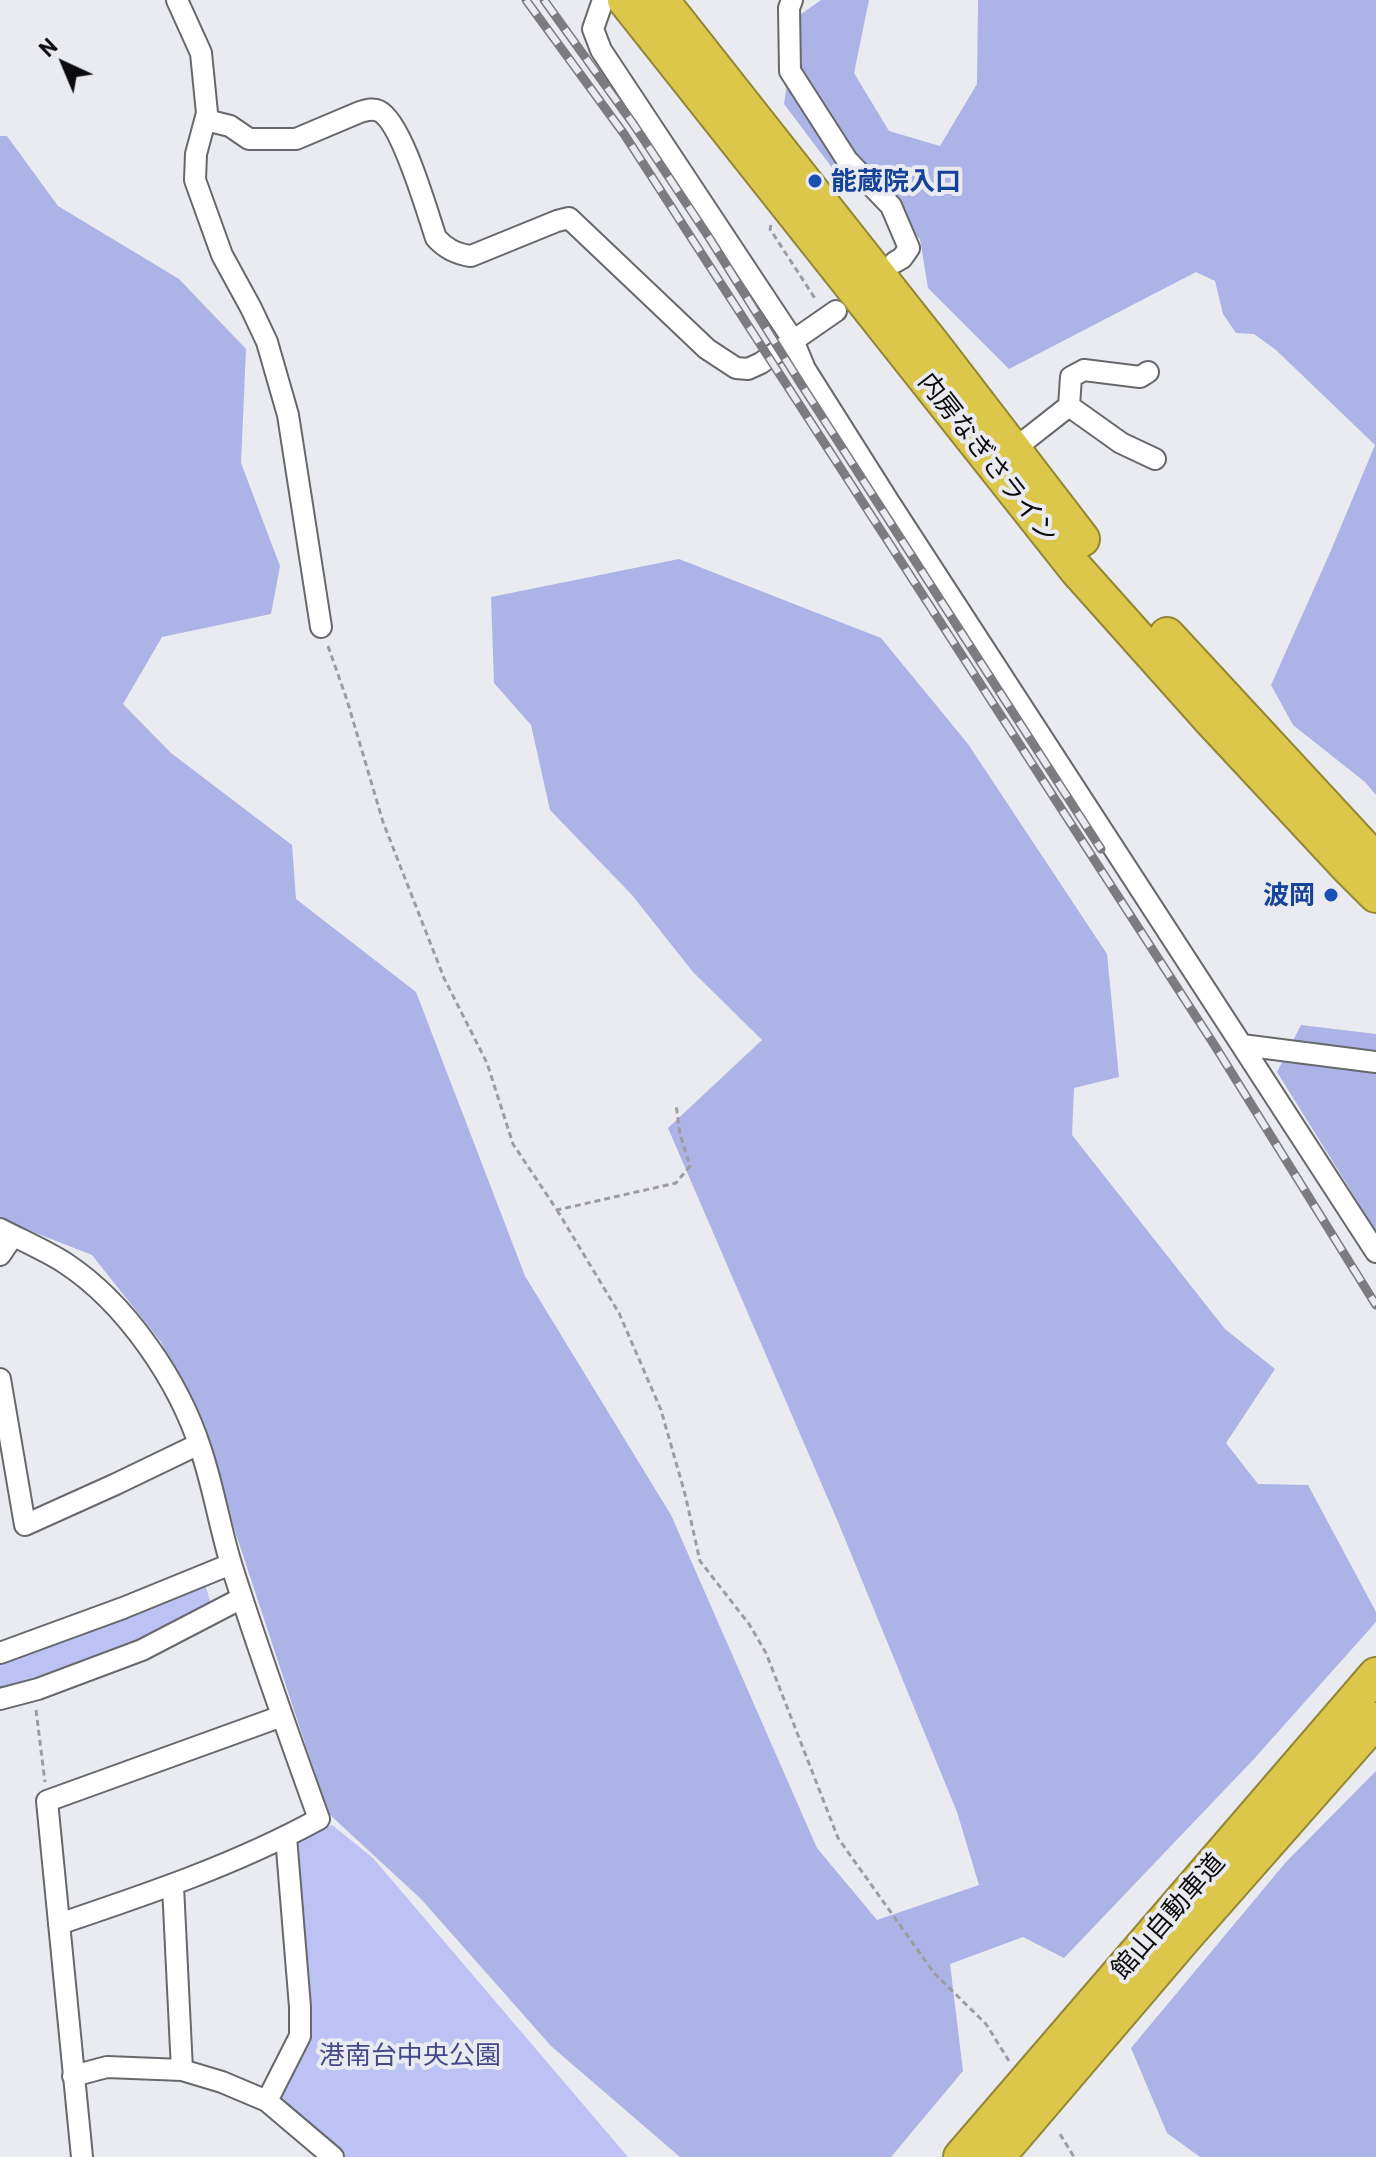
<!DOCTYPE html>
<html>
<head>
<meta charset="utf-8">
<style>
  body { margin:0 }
  #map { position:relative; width:1376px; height:2157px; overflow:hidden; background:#eaebf0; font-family:Barlow,sans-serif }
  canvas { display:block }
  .north { position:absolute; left:24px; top:24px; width:80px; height:80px; -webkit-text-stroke:6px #eaebf0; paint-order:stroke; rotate:316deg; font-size:22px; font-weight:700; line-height:32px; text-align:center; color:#0c0c0e }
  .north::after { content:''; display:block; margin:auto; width:28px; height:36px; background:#0c0c0e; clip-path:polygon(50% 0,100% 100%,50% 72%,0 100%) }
</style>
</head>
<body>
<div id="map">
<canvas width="1376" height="2157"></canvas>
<div class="north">N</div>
</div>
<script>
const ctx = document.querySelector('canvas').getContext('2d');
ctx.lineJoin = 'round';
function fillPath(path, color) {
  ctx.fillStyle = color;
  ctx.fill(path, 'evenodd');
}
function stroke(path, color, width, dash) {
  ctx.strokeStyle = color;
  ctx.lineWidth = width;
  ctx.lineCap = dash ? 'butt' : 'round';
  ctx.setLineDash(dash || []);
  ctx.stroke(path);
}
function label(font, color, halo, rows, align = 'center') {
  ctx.font = font + ' Barlow,"Noto Sans JP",sans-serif';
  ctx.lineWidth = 8;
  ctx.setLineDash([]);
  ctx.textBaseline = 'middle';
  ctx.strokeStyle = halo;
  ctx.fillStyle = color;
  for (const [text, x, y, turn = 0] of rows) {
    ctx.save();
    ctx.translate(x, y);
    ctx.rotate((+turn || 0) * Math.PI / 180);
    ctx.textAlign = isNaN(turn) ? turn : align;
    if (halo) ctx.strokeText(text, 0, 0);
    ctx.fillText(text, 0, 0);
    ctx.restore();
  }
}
fillPath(new Path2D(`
  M203,1585l3,2 5,17 -78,39 -87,32 -46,14v-28z
  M332,1825l41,33 255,299h-285l-61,-53v-10l30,-62 -16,-185 7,-10z`), '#bcc2f4');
fillPath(new Path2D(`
  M821,0h48l-15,73 35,58 51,15 37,-62 1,-84h398v795l-11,-13 -72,-57 -22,-40 58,-130 46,-110 -99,-95 -22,-16 -18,-1 -13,-19 -8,-33 -19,-9 -187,97 -81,-81 -8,-49 -61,-56 -26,-14 -49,-65 13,-87z
  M0,136h7l51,70 121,73 67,70 -5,114 39,103 -9,48 -109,23 -39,67 48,49 121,92 4,54 120,93 109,284 146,239 146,333 60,72 102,-35 -22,-73 -119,-290 -170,-394 94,-88 -69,-68 -61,-77 -82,-85 -19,-85 -37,-42 -3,-86 188,-38 202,79 87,106 139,210 12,123 -45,11 -2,47 153,194 50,40 -49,74 32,41 50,1 68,127v10l-123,138 -189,198 -41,-21 -73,27 13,107 -72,86h-211l-129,-111 -130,-147 -93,-86 -127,-385 -40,-86 -69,-87 -92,-36z
  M1301,1025l75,9v197l-99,-159z
  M1376,1771v386h-176l-33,-24 -36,-85 155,-186z`), '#acb3e6');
const street = new Path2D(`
  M177,0l24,53 6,60 -11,41 -1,26 27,75 29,53 16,34 21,73 33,212
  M603,0l-10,29 8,21 192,290 12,29 84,133 487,750
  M792,0l-3,8 1,63 57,89 44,46 18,42 -7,10 -7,4
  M206,120l24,6 19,13h47l64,-27c7,-2 12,-4 19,-1 23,11 48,101 57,127 10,11 20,16 35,18l86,-35 12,-3 138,131 29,19 12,1 13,-6 75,-52
  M1069,406l52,37 34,16
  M1013,450l56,-44 2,-29 13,-7 56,7 8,-5
  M1242,1045l134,17
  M0,1229c21,11 45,21 65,34 61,40 114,118 136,187 13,39 19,79 31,117 27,85 57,169 87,252 -82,45 -171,75 -260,105
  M0,1255l13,-19
  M0,1379l25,146 91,-41 83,-40
  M0,1653l123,-45 108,-44
  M0,1699l38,-10 104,-39 100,-52
  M173,1886l9,184
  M73,2076l34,-9 75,3 40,12 45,19 66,56
  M267,2101l33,-65v-29l-14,-170
  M82,2157l-35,-356 235,-85`);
const highway = new Path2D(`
  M625,0l452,570 134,150 136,146 29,29
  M661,0l276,350 145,189
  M1167,635l209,226
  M961,2157l415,-482
  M997,2157l187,-219 192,-218`);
stroke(street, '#67686c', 24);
stroke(highway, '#938635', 38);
stroke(new Path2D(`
  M771,225l-1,4 46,71
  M328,646l19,54 36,122 61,156 43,85 26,81 44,66 119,-27 14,-17 -10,-32 -4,-30
  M557,1210l62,103 42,97 24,84 15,67 49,63 17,29 72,185 96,135 52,51 23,37
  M36,1710l9,72
  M1060,2134l14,23`), '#9d9da1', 3, [6, 4]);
stroke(street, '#fff', 20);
stroke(highway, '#dcc74a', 34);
const rail = new Path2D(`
  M526,0l98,134 591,912 161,259
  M544,0l90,125 76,114 91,145 300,465`);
stroke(rail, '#7c7c80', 9);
stroke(rail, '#eaebf0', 6, [18]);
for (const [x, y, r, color] of [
  [815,181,8,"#1a4fb4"],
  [1331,895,8,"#1a4fb4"]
]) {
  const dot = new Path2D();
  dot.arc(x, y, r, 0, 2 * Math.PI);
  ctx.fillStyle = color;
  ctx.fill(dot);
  stroke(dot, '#eaebf0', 3);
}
label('bold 26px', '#164399', '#eaebf0', [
  ["能蔵院入口",831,181],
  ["波岡",1315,895,"right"]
], 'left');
label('26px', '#0c0c0e', '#eaebf0', [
  ["内房なぎさライン",988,458,52],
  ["館山自動車道",1168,1916,-49]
]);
label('26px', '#454888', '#eaebf0', [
  ["港南台中央公園",410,2055]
]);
</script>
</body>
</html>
